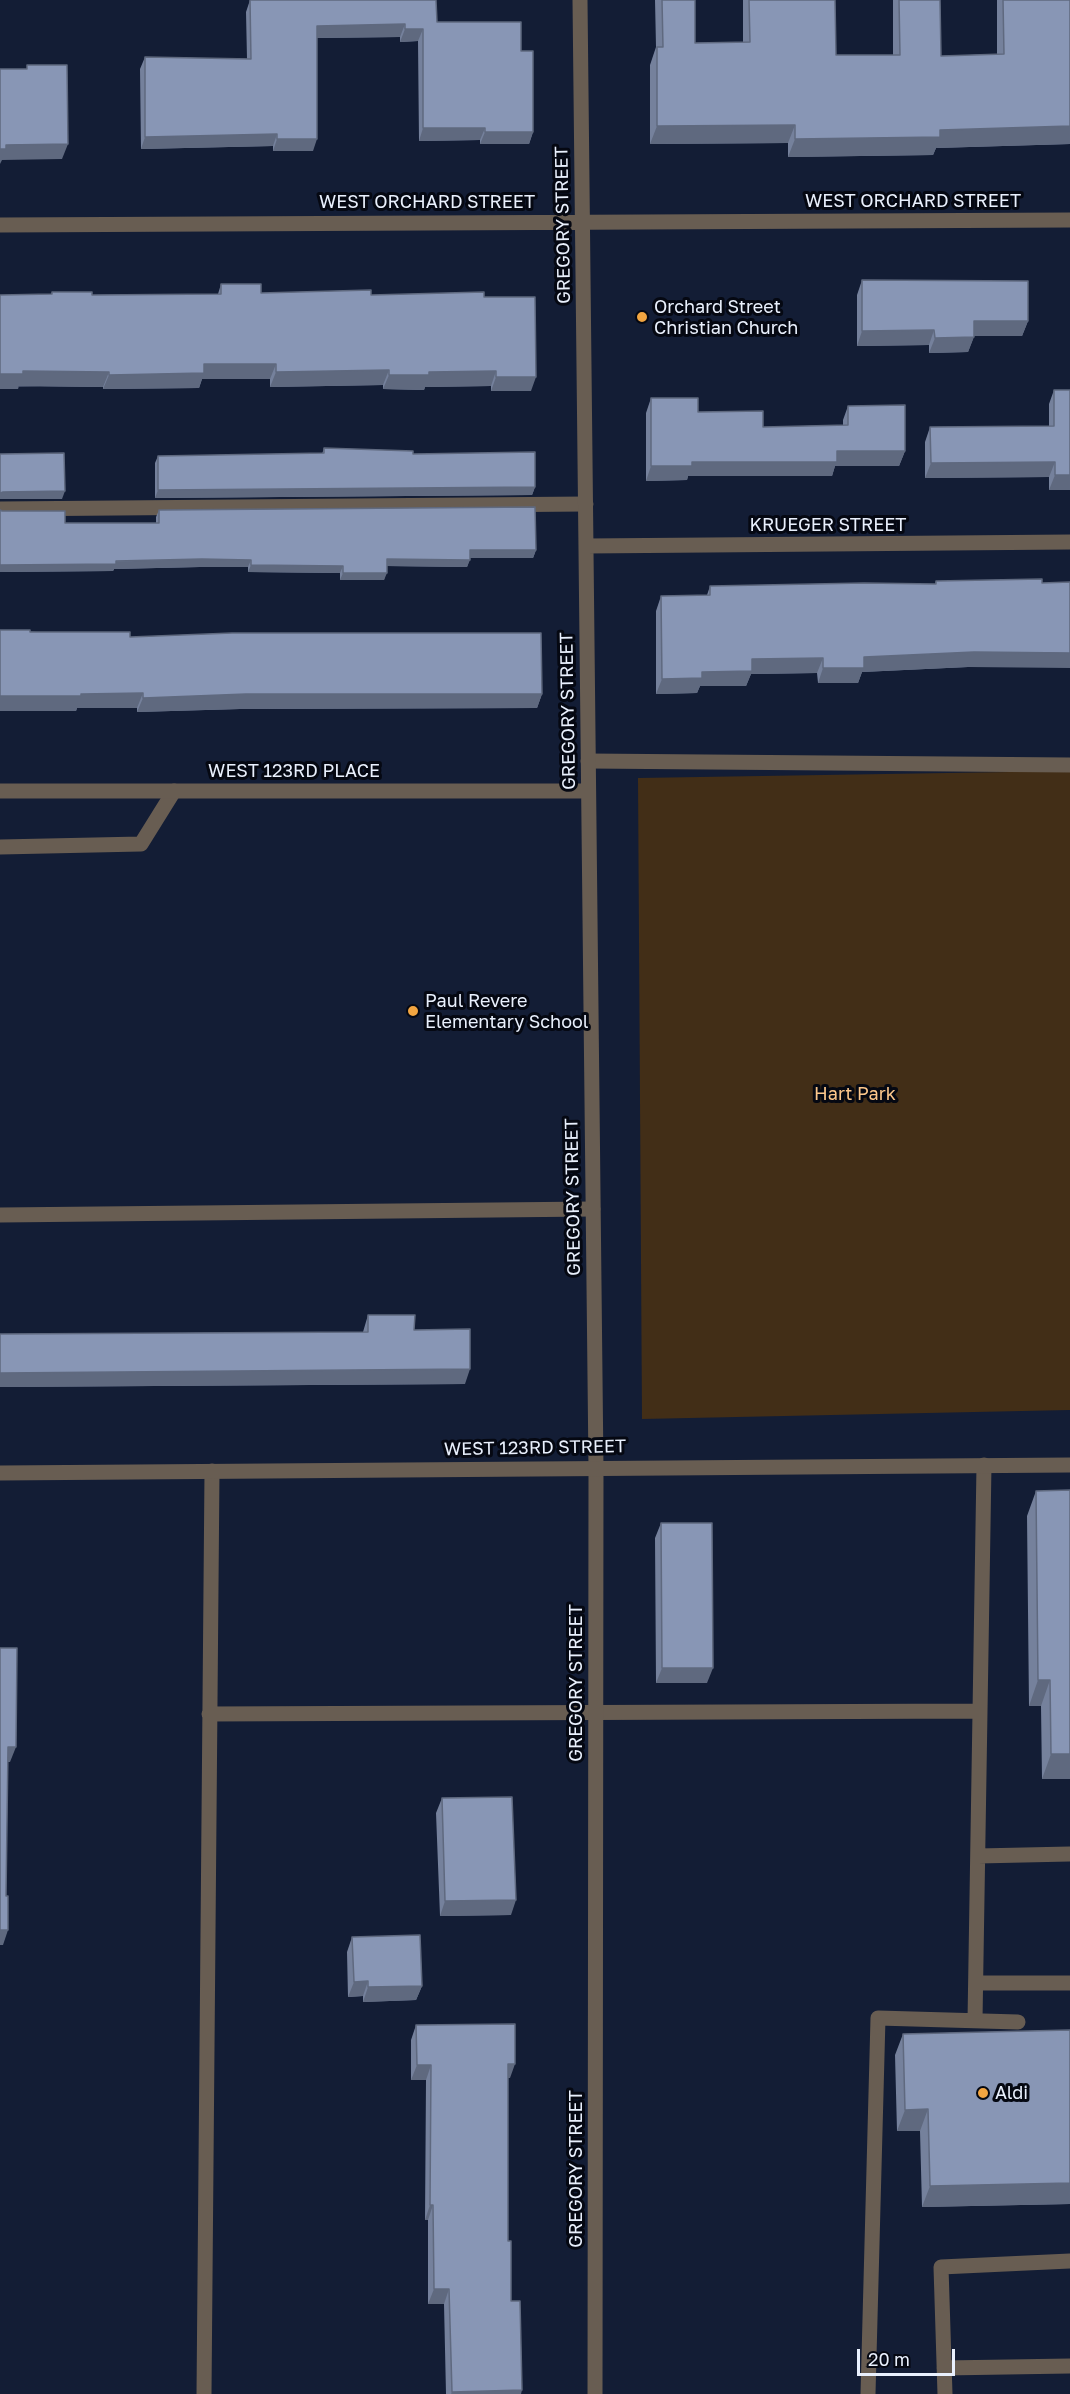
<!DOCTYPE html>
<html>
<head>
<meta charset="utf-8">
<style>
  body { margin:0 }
  #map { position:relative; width:1070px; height:2394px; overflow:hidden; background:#131d35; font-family:"Golos Text",sans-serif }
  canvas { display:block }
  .scale { position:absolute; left:857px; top:2349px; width:98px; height:27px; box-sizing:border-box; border:3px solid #e9f0fd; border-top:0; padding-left:8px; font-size:18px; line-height:21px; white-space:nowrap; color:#e9f0fd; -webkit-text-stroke:4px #050812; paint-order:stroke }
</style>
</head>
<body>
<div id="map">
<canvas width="1070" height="2394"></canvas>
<div class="scale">20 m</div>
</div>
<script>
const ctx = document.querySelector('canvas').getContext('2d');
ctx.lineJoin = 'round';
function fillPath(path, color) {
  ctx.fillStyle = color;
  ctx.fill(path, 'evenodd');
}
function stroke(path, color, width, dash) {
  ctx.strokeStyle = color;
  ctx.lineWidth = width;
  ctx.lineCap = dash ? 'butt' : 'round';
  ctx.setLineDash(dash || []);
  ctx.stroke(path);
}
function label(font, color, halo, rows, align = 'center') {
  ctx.font = font + ' "Golos Text",sans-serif';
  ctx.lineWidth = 6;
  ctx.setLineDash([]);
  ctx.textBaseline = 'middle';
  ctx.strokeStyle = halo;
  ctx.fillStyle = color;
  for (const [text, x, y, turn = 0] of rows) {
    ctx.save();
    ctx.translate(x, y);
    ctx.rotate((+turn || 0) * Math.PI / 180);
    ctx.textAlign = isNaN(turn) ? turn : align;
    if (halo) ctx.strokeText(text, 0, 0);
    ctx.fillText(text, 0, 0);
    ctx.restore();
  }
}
fillPath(new Path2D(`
  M1070,771v639l-428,9 -4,-641z`), '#422e17');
stroke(new Path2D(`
  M0,509l586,-5
  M588,761l482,4
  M0,847l141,-3 33,-53
  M0,1215l593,-6
  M209,1714l771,-3
  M978,1856l92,-2
  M976,1983h94
  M975,2020l9,-555
  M944,2368l126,-2
  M204,2394l8,-923
  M868,2394l10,-376 140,4
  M945,2394l-4,-127 129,-6`), '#685d52', 15);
stroke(new Path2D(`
  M580,0l16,1467 -1,927
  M0,225l1070,-5
  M586,546l484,-4
  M0,791h588`), '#685d52', 15);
stroke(new Path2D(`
  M0,1473l1070,-8`), '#685d52', 15);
fillPath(new Path2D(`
  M250,0l187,22 84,29 12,81 -4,12h-49v-4l-61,1 -1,-100 -18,1v-5l-83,1 -4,113h-40v-5l-132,3 -1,-80 5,-12 102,2 -1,-47z
  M655,0h40v43l48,-1v-42h92l1,55h57v-55h47l1,56 56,-2v-54h73v144l-134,4 -3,7 -145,2v-14l-138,1v-79l6,-18z
  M862,280l166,41 -6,15h-48l-6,16 -39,1v-8l-72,1v-51z
  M221,284l40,9 223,4 47,94h-40v-5l-66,1 -1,3 -41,-1v-4l-113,2v-8h-68l-3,9 -96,1v-2l-84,-1 -1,3 34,-97 40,3 126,-1z
  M1054,390l16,100h-21v-13l-124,1v-36l5,-15 119,-1v-22z
  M651,398l47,14 65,15 80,-2v-5l5,-14 57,45 -6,15h-64l-3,10h-144l-1,4 -41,1v-68z
  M324,448l89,6 122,33 -3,8 -377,3v-35l3,-7 164,-2z
  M0,510l2,1 63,12h91v-6l3,-7 377,40 -3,8h-63l-3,9 -80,-1 -3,14h-44v-7l-92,-1v-5h-48l-86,2 -1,2 -113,1z
  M936,581l32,86 -106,5 -4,11h-40l-1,-10 -66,1 -5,12h-46l-3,7 -41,1v-83l5,-15 46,-1 3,-9 225,-2z
  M0,630l130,7 412,57 -5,14 -297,1 -103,3v-4h-60l-1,3h-76z
  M368,1315l46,15 51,54 -465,3v-53l363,-2z
  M1036,1491l34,288h-28l-1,-73h-12l-2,-190z
  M661,1523l46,160h-51l-1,-145z
  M442,1798l69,117 -71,1 -4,-103z
  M352,1937l70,49 -6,14 -53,2v-6l-15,1 -1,-45z
  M416,2025l94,53h-2v163l3,60 10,93h-75l-2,-90h-16v-84h-3l1,-140h-15v-40z
  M1070,2030v174l-148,3 -2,-76h-23l-2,-76 8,-21z`), '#75819c');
fillPath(new Path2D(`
  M405,24l-5,13 -88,1 5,-12z
  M405,29h18l-5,12 -18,1z
  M795,125l-7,18 -138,1 7,-18z
  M1070,126v18l-134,4 -3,7 -145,2 7,-18 145,-9z
  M423,128h62l-5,12 -61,1z
  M485,132h48l-4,12h-49z
  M277,134l-4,12 -132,3 4,-12z
  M277,139h40l-4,12h-40z
  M68,144l-6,15 -60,1 -2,4v-15l6,-4z
  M974,321h54l-6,15h-54z
  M934,330l-5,15 -72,1 5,-15z
  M974,337l-6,15 -39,1 6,-15z
  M204,364h72l-6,15h-68l-3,9 -96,1 6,-14z
  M389,370l-6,15 -113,2 6,-15z
  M23,371l86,1 -6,15 -84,-1 -1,3h-18v-15z
  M496,371l-5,15 -66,1 -1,3 -41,-1 6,-14 40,-3z
  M496,377h40l-5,14h-40z
  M837,451h68l-6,15h-64l-3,10h-144l-1,4 -41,1 5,-15 41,-4z
  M1055,462l-6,15 -124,1 6,-15z
  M1055,475h15v15h-21z
  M535,487l-3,8 -377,3 3,-8z
  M65,491l-3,8h-62v-6l3,-1z
  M470,550h66l-3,8h-66z
  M202,559l49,1 -3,7h-48l-86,2 -1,2 -113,1v-7z
  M387,559l83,1 -3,7 -83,-1z
  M251,565l92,1 -3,7 -92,-1z
  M343,573h44l-3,7h-44z
  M974,652l96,1v15l-102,-1 -106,5 -4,11h-40l5,-15 41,-11z
  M823,658l-6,15 -66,1 -5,12h-46l-3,7 -41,1 6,-15 90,-20z
  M143,693l-6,15h-60l-1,3h-76v-15l81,-2z
  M246,694h296l-5,14 -297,1 -103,3 6,-14z
  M470,1369l-5,15 -465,3v-14z
  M662,1668h51l-6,15h-51z
  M1038,1680h12l-9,26h-12z
  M8,1747h8l-6,15h-8z
  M1051,1754h19v25h-28z
  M516,1900l-5,15 -71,1 5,-15z
  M0,1930h8l-5,15h-3z
  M368,1981l-5,15 -15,1 6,-15z
  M422,1986l-6,14 -53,2 5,-15z
  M508,2064h7l-5,14h-7z
  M417,2065h14l-5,15h-15z
  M928,2109l-8,22h-23l8,-21z
  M1070,2183v21l-148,3 8,-21z
  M430,2205h3l-5,15h-3z
  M434,2289h15l-5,15h-16z
  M522,2390l-1,4h-70l1,-2z`), '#5f697f');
const building = new Path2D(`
  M250,0h186l1,22h84v29h12v81h-48v-4h-62v-99h-18v-5l-88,2v113h-40v-5l-132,3v-80l106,2z
  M662,0h33v43l55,-1 -1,-42h86l1,55h64l-1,-55h41l1,56 63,-2 -1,-54h67v126l-130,4v7l-145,2v-14l-138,1v-79h6z
  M27,65h40l1,79 -62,1v4h-6v-80h27z
  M862,280l166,1v40h-54v16l-39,1 -1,-8 -72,1z
  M221,284h40v9l110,-3v5l113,-3v5h51l1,80h-40v-6l-67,1v3h-40v-5l-113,2v-8h-72v9l-95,2v-3l-86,-1v3h-23v-79l52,-1v-2h40v3l129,-1z
  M1054,390h16v85h-15v-13l-124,1 -1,-36 124,-1z
  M651,398h47v14l65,-1v16l85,-2v-19l57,-1v46h-68v11h-145v4h-41z
  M324,448l89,3v3l122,-2v35l-377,3v-34l166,-3z
  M64,453l1,38 -62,1 -3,1v-39z
  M535,507l1,43h-66v10l-83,-1v14h-44v-7l-92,-1v-5l-49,-1 -86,2v3l-116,1v-55l2,1h63v12h94v-13z
  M1042,579v4l28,-1v71l-96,-1 -110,5v11h-41v-10l-71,1v12l-50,1v6l-40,1 -1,-83 49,-1v-9l154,-3 72,1v-3z
  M0,630h30v2h100v5l102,-4h309l1,61h-296l-103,4v-5l-62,1v2h-81z
  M368,1315h47l-1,15 56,-1v40l-470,4v-39l368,-2z
  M1070,1490v264h-19l-1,-74h-12l-2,-189z
  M661,1523h51l1,145h-51z
  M0,1648h17l-1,99h-8l-2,149h2v34h-8z
  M512,1797l4,103 -71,1 -3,-103z
  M420,1935l2,51 -54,1v-6l-14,1 -2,-45z
  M515,2024v40h-7v177h3v60h9l2,89 -70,2 -3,-103h-15l-1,-84h-3l1,-140h-14l-1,-40z
  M1070,2030v153l-140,3 -2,-77 -23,1 -2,-76z`);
fillPath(building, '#8896b5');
stroke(building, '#5f697f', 1.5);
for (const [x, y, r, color] of [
  [642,317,6,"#f2a541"],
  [413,1011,6,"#f2a541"],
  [983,2093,6,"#f2a541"]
]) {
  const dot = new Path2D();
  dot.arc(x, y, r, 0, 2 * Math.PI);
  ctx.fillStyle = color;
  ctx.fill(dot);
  stroke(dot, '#050812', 2);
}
label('18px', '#e9f0fd', '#050812', [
  ["WEST ORCHARD STREET",913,201],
  ["WEST ORCHARD STREET",427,202],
  ["GREGORY STREET",563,225,-91],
  ["KRUEGER STREET",828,525],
  ["GREGORY STREET",568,711,-91],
  ["WEST 123RD PLACE",294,771],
  ["GREGORY STREET",573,1197,-91],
  ["WEST 123RD STREET",535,1448,-1],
  ["GREGORY STREET",576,1683,-90],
  ["GREGORY STREET",576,2169,-90]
]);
label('18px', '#e9f0fd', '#050812', [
  ["Orchard Street",654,307],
  ["Christian Church",654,328],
  ["Paul Revere",425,1001],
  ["Elementary School",425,1022],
  ["Aldi",995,2093]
], 'left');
label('18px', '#fcc78b', '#050812', [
  ["Hart Park",855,1094]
]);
</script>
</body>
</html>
